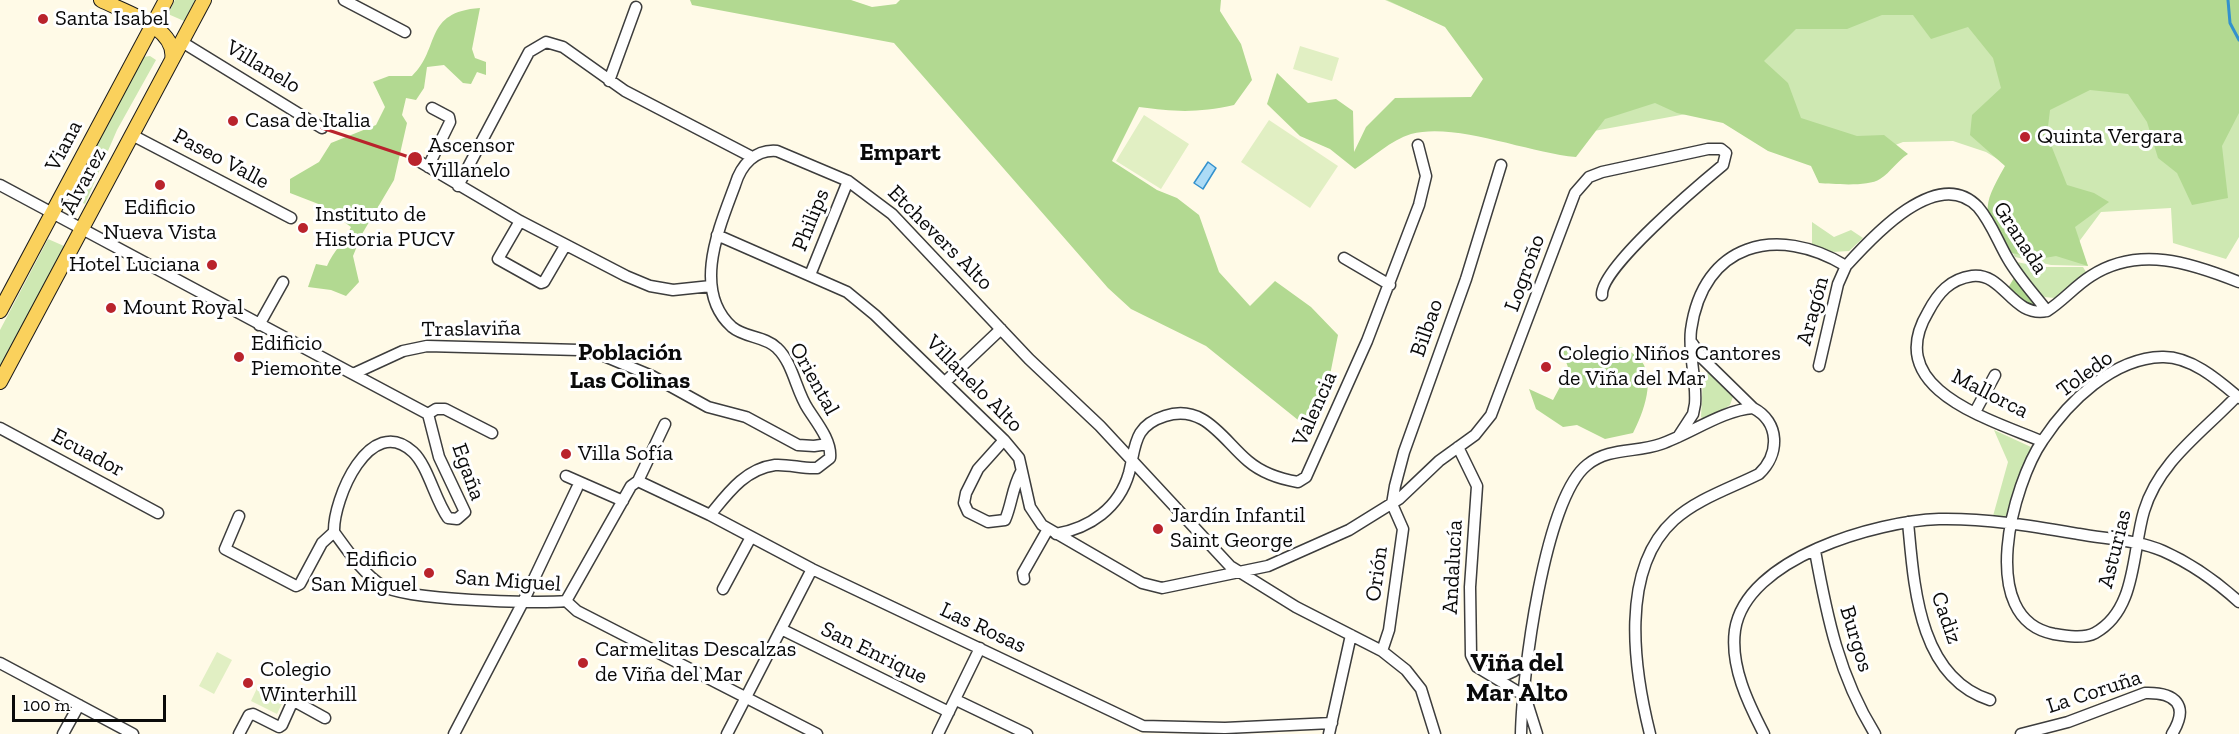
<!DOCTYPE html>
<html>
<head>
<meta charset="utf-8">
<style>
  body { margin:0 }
  #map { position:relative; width:2239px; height:734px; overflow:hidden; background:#fffae7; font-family:"Zilla Slab",serif }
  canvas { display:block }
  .scale { position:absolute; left:12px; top:695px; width:154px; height:27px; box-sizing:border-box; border:3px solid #0a0a0a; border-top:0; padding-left:8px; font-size:18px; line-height:21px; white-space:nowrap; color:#0a0a0a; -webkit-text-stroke:4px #fff; paint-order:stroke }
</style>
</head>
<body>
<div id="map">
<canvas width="2239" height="734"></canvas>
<div class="scale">100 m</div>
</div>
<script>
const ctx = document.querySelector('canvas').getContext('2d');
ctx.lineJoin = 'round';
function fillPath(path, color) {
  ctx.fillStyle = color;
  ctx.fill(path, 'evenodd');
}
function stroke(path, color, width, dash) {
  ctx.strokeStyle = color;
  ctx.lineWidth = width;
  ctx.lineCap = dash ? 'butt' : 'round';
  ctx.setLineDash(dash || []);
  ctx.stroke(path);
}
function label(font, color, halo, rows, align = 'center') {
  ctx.font = font + ' "Zilla Slab",serif';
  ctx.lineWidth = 6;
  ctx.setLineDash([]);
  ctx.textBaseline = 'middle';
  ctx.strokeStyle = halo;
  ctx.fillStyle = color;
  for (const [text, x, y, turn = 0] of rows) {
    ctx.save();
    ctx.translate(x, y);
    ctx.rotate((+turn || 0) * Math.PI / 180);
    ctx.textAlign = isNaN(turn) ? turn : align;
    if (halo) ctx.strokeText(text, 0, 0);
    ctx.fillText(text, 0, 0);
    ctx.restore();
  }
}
fillPath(new Path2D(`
  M175,0h20l-11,21 -16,-7z
  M1385,0h854v237l-13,22 -53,-16 -2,-35 -70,4 -23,31 10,23 -37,-1 -36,-8 -25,-47 19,-44 -23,-14 -33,-11 -50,1 -36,14 -143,-49 -141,26 -135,-106z
  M150,56l6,4 -39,70 -32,74 -15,-8 73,-139z
  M1812,222l22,15 17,-7 12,8 -14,13 -17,1 -20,-8z
  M48,239l16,7 -64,120v-36z
  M2012,261l29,6h42l3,5 -31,26 -11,-1z
  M1709,372l25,22 -4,11 -24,16 -5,-4 2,-40z
  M1994,430l37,17 -25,71 -13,-2 15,-54z`), '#cee8b2');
fillPath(new Path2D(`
  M690,0h161l21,7 24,-3 4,-4h321l-1,11 21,33 11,36 -18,25c-36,8 -59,7 -95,2l-27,54 45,29 20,8 22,17 20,57 31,34 25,-25 36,26 27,28 -10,50 -20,43 -102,-82 -75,-37 -23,-21 -214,-245 -202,-38z
  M1387,0h852v113l-17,33 6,52 -36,7 -15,-32 -19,-15 -11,-36 -19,-28 -38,-4 -40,20 -3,25 20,50 27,8 15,9 -34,25 13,39 -32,-10 -17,3 -27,-6c-30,-40 -32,-43 -7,-87l-35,-31 2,-20 29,-27 -8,-30 -25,-31 -37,12 -18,-24h-31l-35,14h-51l-32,32 24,22 13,35 56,18 27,-1 24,19c-11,7 -17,18 -28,25 -12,8 -46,5 -61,4l-8,-17 -43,-15 -45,-28 -46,-10 -22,-10 -50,16 -29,38c-48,-4 -120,-35 -165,-23 -20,6 -39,24 -56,35l-25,-20 -30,-13 -33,-32 10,-31 31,30 28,-4 17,12 1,41 12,-25 29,-29 76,-1 12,-18 -38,-52z
  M480,8l-8,41 3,9 11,4v13l-9,-3 -6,12 -8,-1 -19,-18 -17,2 -3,21 -8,12 -10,-2 -4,17 5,8 -13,57 -32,54 -9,22 6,26 -13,14 -15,-6 -23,-3 8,-23 11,2c6,-15 18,-24 24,-39l-30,-22 -31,-12v-14l29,-17 12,-19 45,-18 9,-18 -12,-25 16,-6h23c29,-28 11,-64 68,-68z
  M2014,278l21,25 -1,5 -26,-20z
  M1622,347c5,3 11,6 16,10 20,19 5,57 -5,76l-28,6 -28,-14 -14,2 -27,-18 -7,-20 24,11 16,-30 -8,-22 24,8z`), '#b2d991');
fillPath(new Path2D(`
  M1300,46l39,12 -7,23 -39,-12z
  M1144,115l45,29 -28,45 -45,-28z
  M1269,120l69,46 -28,42 -69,-46z
  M217,652l15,8 -18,34 -15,-8z
  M259,684l26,13 -8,17 -26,-13z`), '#e1efc3');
const water = new Path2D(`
  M1208,162l8,6 -13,21 -9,-6z`);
fillPath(water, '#acdbf6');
stroke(water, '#3391cd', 1.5);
stroke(new Path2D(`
  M2228,0l2,23 9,17`), '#3391cd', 3);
const minor = new Path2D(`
  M344,0l61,32
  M182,42l140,86
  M609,81l27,-74
  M132,135l159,83
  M415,159l105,62 106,55 24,10 23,4 38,-4
  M428,167l22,-45 -1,-5 -17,-9
  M0,185l353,189 50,-23 24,-5 152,4 25,6 48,20 56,31 38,10 52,28 16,1 14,-2
  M458,186l71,-134 17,-10 17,5 62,44 127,66
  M520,221l-22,38 43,24 3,-1 21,-36
  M717,235l130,57 28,23 129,125 15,18 11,49 12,18 100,58 20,5 106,-22 81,-36 50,-31 40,-38 36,-26 16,-20 84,-222 14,-16 13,-5 106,-23h13l5,4 -3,12c-23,19 -123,103 -121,130
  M1344,258l46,27
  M810,275l38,-94
  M259,325l24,-43
  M1692,343l12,17 49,48
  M1819,366l19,-82 8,-18
  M945,382l56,-53
  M2237,396c-34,36 -78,65 -93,115 -12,40 -7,99 -49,122 -11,6 -29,3 -41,1 -79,-15 -41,-151 -11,-194 25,-38 70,-82 119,-83 28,-1 55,22 75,39l2,2
  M1975,412l20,-37
  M428,414l8,-5h9l47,24
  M0,428l158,85
  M1678,437l15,-23 2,-10c2,-25 -7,-50 -4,-74 12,-87 86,-106 155,-64 27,-30 92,-101 132,-59 13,15 20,35 30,52 11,19 26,35 39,52 16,-10 28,-25 44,-35 48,-31 100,-13 148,6
  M1004,440l-26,29 -12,24 -2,10 4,9 20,10 17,-2c7,-16 7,-32 16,-48
  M2041,441c-52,-22 -159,-52 -113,-129 10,-19 22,-33 44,-36 32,-4 40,42 75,35
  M1458,447l19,39 -7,101 1,68 6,12 48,29
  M566,476l57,25
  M638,481l72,34 102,54 331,157 82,2 107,-5
  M710,515c18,-22 35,-46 65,-50 14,-1 28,4 42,3l13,-10c2,-17 -13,-35 -22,-49 -12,-18 -15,-46 -31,-61 -12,-12 -32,-10 -45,-21 -41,-37 -12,-101 3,-142 6,-20 20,-36 42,-34l71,30 44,33 137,145 71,67 130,140 66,41 86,44 24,19 15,19 14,45
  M239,516l-14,33 71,37 4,-2 22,-41 12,-11
  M1908,522c6,63 10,155 82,178
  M334,532c14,19 29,42 49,54 22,14 153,18 183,15l11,10 240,123
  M334,532c-1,-33 36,-120 79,-80 15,14 22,48 35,66l9,1 8,-7 -26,-55 -11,-43 -75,-40
  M1056,534c34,-6 63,-26 73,-61 7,-27 4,-47 36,-57 39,-13 58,24 83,45 14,12 32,18 50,21l8,-5 61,-136 52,-136 7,-29 -8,-31
  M1815,551c12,66 24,125 60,183
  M1024,579l-1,-6 25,-44
  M723,589l28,-52
  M566,601l65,-115 7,-5 27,-57
  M781,629l168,83
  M1382,651l7,-21 14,-101 -11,-25 3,-18 9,-34 62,-173 35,-114
  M0,663l133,71
  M1499,678l15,-7 12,-10
  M1525,696l12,38
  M956,700l71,34
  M63,734l16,-29
  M239,734l10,-19 4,-1 26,13 3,-2 9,-20 5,-3 29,16
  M454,734l69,-132 54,-114
  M727,734l85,-165
  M938,734l42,-86
  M1329,734l22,-99
  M1521,734c1,-56 23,-235 66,-269 22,-18 49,-12 74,-21 29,-10 62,-34 92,-36 27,14 27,46 6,66 -28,14 -62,25 -85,46 -55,50 -40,150 -24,214
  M1764,734c-16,-31 -34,-68 -29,-104 11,-72 142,-109 204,-111 47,-1 93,7 140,15 27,5 59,6 84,17 27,12 54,31 76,51
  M2021,734l47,-12 77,-29c30,-1 45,12 27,41`);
const major = new Path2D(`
  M101,0c23,12 77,27 71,60
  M0,311l166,-311
  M0,382l204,-382`);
stroke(minor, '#3d3d3d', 13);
stroke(major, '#1b1b1b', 16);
stroke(minor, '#fff', 10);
stroke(major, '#fad15c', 14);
stroke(new Path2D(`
  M322,128l93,31`), '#b9232c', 3);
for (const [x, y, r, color] of [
  [43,19,6,"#b9232c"],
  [233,121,6,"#b9232c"],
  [2025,137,6,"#b9232c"],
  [415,159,8,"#b9232c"],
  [160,185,6,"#b9232c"],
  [303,228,6,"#b9232c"],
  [212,265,6,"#b9232c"],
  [111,308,6,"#b9232c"],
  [239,357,6,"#b9232c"],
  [1546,367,6,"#b9232c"],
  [566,454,6,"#b9232c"],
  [1158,529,6,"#b9232c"],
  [429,573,6,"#b9232c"],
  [583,663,6,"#b9232c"],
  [248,683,6,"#b9232c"]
]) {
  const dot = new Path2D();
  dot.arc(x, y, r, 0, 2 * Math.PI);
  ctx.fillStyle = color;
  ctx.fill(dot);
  stroke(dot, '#fff', 2);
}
label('22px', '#0a0a0a', '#fff', [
  ["Santa Isabel",55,19],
  ["Casa de Italia",245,121],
  ["Quinta Vergara",2037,137],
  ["Ascensor",428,146],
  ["Villanelo",428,171],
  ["Edificio",160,208,"center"],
  ["Nueva Vista",160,233,"center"],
  ["Instituto de",315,215],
  ["Historia PUCV",315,240],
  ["Hotel Luciana",200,265,"right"],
  ["Mount Royal",123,308],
  ["Edificio",251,344],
  ["Piemonte",251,369],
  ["Colegio Niños Cantores",1558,354],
  ["de Viña del Mar",1558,379],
  ["Villa Sofía",578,454],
  ["Jardín Infantil",1170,516],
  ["Saint George",1170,541],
  ["Edificio",417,560,"right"],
  ["San Miguel",417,585,"right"],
  ["Carmelitas Descalzas",595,650],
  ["de Viña del Mar",595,675],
  ["Colegio",260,670],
  ["Winterhill",260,695]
], 'left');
label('22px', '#0a0a0a', '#fff', [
  ["Villanelo",263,67,31],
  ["Viana",64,146,-62],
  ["Paseo Valle",221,159,28],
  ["Álvarez",84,181,-62],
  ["Philips",811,220,-68],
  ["Etchevers Alto",940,238,45],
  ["Granada",2020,238,57],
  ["Logroño",1525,273,-70],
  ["Aragón",1813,311,-75],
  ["Bilbao",1427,328,-71],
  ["Traslaviña",471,329,-1],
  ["Toledo",2085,374,-36],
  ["Oriental",814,379,61],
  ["Villanelo Alto",974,384,45],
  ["Mallorca",1990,394,27],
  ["Valencia",1315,409,-66],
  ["Ecuador",88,453,28],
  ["Egaña",468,472,70],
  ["Asturias",2115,549,-76],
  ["Andalucía",1453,567,-87],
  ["Orión",1377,574,-82],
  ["San Miguel",508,581,4],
  ["Cadiz",1946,618,71],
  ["Las Rosas",983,628,25],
  ["Burgos",1856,639,73],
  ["San Enrique",874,653,26],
  ["La Coruña",2094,692,-18]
]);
label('bold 24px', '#0a0a0a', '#fff', [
  ["Empart",900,153],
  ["Población",630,353],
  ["Las Colinas",630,381]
]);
label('bold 26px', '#0a0a0a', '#fff', [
  ["Viña del",1517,664],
  ["Mar Alto",1517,694]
]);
</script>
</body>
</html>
